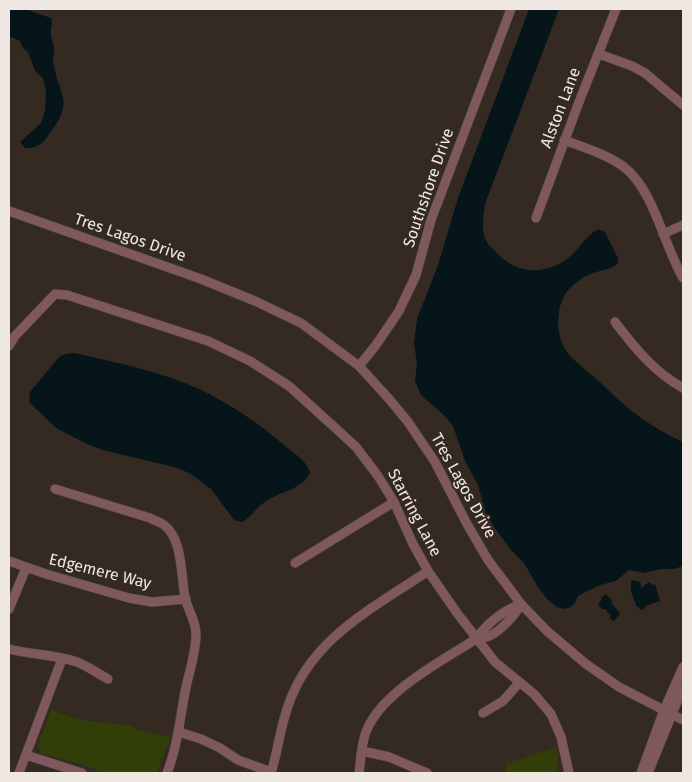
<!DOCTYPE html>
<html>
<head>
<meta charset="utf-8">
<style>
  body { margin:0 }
  #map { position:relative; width:692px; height:782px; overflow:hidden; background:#342a22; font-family:"Fira Sans",sans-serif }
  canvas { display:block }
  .frame { position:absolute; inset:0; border:10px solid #efe8e2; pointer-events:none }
</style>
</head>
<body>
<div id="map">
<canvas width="692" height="782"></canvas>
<div class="frame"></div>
</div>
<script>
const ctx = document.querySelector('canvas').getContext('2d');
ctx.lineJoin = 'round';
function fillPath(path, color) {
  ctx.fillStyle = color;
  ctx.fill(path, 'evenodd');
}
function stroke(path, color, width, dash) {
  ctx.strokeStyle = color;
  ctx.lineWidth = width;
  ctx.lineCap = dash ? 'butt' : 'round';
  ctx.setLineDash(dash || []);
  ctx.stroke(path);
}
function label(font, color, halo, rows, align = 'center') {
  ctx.font = font + ' "Fira Sans",sans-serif';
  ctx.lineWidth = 4;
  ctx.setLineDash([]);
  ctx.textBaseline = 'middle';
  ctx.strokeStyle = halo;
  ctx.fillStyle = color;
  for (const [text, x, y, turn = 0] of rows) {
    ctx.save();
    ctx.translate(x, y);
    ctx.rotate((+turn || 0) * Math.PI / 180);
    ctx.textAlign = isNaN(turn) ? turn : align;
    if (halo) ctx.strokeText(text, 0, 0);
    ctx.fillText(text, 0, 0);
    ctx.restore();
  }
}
fillPath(new Path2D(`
  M51,710l30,10 51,6 3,4 36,7 -14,36h-55l-15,-7 -46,-13 -3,-7z
  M556,747l2,9 -1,17h-51v-9z`), '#313e08');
fillPath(new Path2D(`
  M9,9h16l26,9c2,7 0,9 0,15 0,6 3,11 3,16 1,4 -1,7 -1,11 5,38 24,38 -5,76 -5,8 -13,13 -23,12l-5,-6 21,-19 4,-12 1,-19 -3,-14 -8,-7 -7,-19 -5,-4 -3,-7 -11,-5z
  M529,9h30l-74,195c-1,12 -5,27 2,38 1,3 5,6 8,9 17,20 42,25 66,12 15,-8 22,-25 37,-34l7,3 13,26v5c-7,7 -15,6 -24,10 -11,3 -24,13 -30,23 -9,18 -8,46 7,61 10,10 22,18 32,28 24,24 49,43 80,57v124l-9,3h-13l-17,4 -15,-3 -13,11 -16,4 -22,11 -3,7 -4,4 -6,2 -8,-2 -10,-8 -9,-12 -14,-24 -13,-13 -17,-23 -9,-17 -7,-25 -13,-24 -12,-35 -7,-9 -25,-22 -6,-14 2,-19 -3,-18 3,-25 21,-54 20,-67z
  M75,353c39,9 88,19 124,36 31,15 60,34 86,57 9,7 23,16 25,27 -9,17 -29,18 -44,28 -9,6 -15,16 -24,21l-8,-2 -23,-31 -20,-15 -13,-6 -75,-18 -16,-6 -31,-16 -27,-26 1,-10 29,-35 6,-3z
  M632,580l8,2 1,6 8,-6 4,3 2,-1 5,17 -15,5 1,2 -6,2 -1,-3h-2c-3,-8 -9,-19 -5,-27z
  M606,594l6,6 -1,2 9,12 -6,7 -5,-3 2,-2 -6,-7h-3l-4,-4 4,-6 -1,-1z`), '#051519');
const minor = new Path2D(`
  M599,54l33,12 13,7 38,32
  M564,140c21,8 42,14 60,27 30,23 40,79 59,111
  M9,211l192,68 54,22 46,22 58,43 31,34 18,22 27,40 32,62 21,36 33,44 26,27 39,33 33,23 64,33
  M536,218l43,-116 37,-93
  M663,234l20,-9
  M615,322c19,25 39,50 68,66
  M9,346l6,-10 40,-42 12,1 141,46 42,20 39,25 53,48 14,13 22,29 16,26 19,42 15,27 29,42 38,49 39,32 17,20 10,23 8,36
  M359,366l17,-21 23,-34 17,-36 15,-55 80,-211
  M55,489l95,29c5,3 10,4 14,7 19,14 17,52 21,73 3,12 11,23 11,36 0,19 -6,35 -10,53 -6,30 -8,58 -19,86
  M9,561l37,13 83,24 23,4 34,-3
  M295,563l99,-61
  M9,609l17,-41
  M476,639c4,-1 9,-1 13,-3 12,-5 26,-21 32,-32
  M9,649c22,6 46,5 68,13 11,4 21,12 31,17
  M483,713l20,-12 16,-18
  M179,732l22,7 19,9 18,12 33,12
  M362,751l27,6 38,16
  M26,755l56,18
  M19,773l43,-114
  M271,773c7,-22 9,-45 17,-67 23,-68 84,-97 140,-135
  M359,773c2,-14 2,-28 7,-41 15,-40 76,-71 110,-93 11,-16 28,-29 45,-35
  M641,773l23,-63 19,-43
  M648,773l35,-86`);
stroke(minor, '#4e453d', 10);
stroke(minor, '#7f585d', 9);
label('16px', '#efe8e2', '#342a22', [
  ["Alston Lane",561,108,-69],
  ["Southshore Drive",429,188,-71],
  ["Tres Lagos Drive",130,238,19],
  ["Tres Lagos Drive",463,486,61],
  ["Starring Lane",414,513,62],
  ["Edgemere Way",100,572,14]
]);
</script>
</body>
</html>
